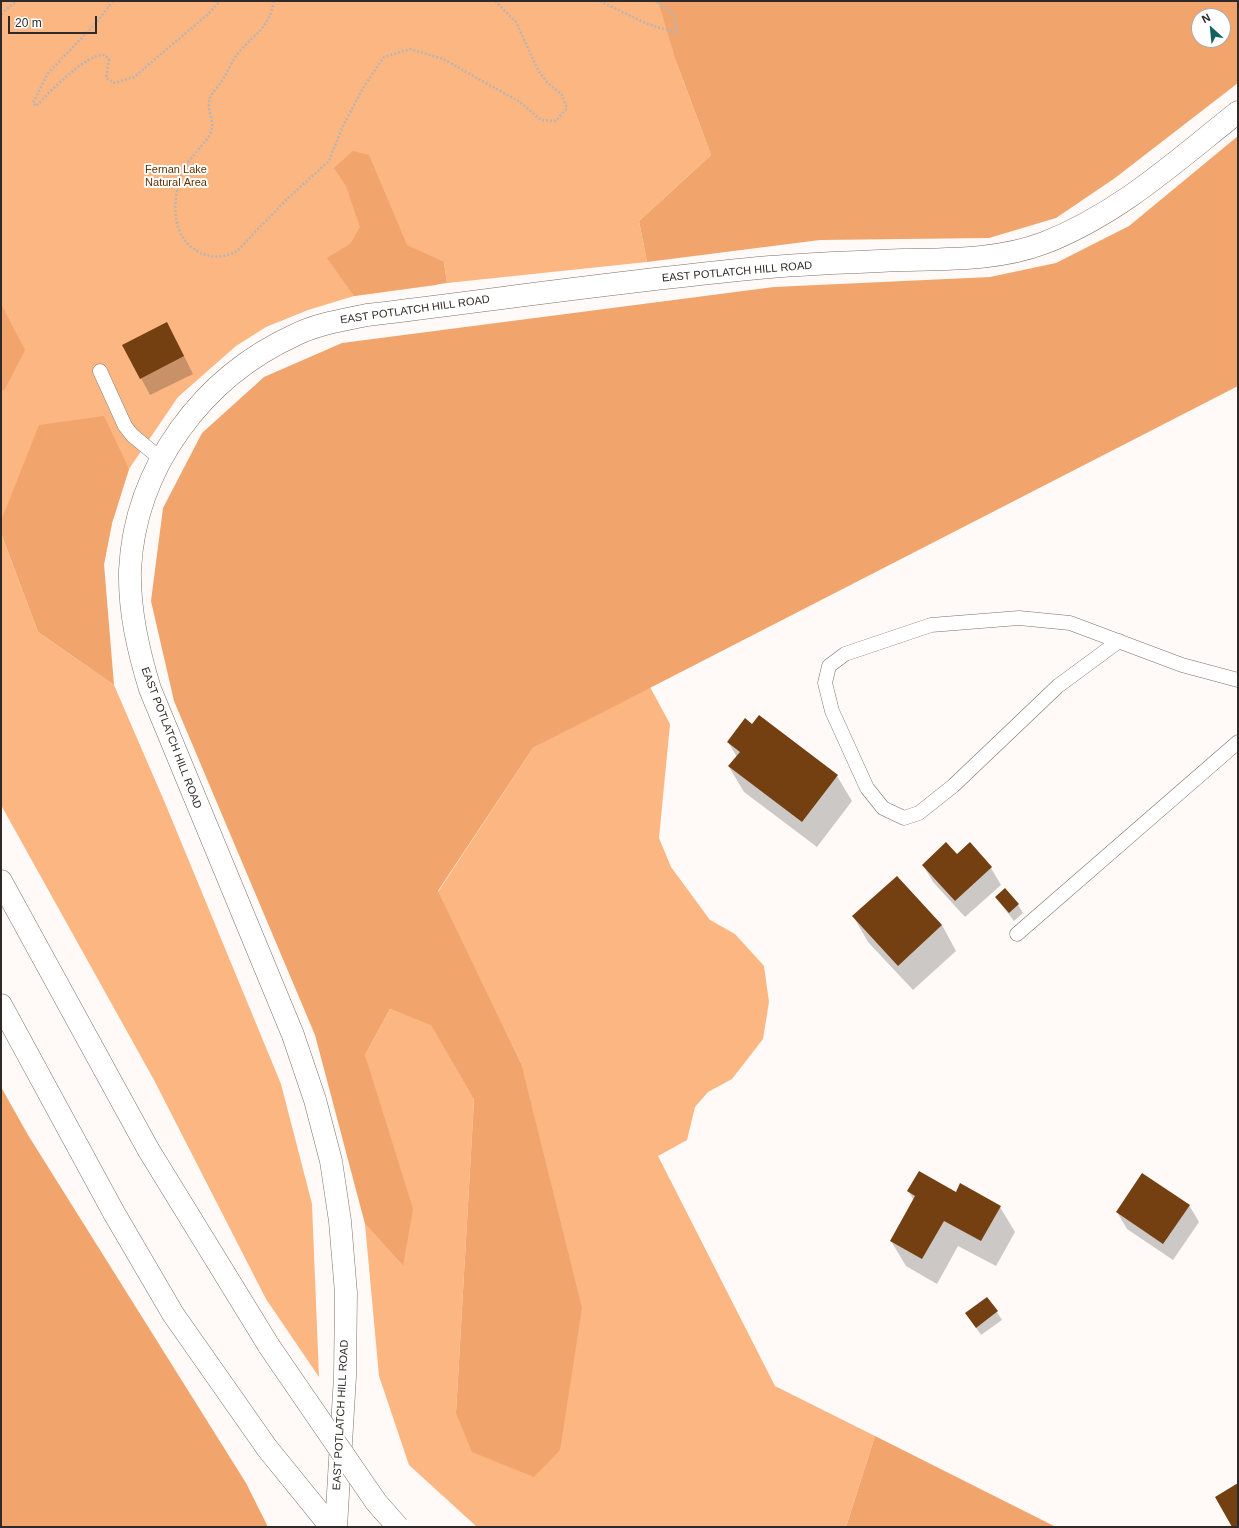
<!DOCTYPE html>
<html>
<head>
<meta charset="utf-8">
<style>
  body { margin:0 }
  #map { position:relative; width:1239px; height:1528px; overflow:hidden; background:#fffaf7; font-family:Helvetica,sans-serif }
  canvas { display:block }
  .frame { position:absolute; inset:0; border:2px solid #2f2a27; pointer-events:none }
  .north { position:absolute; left:1191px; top:8px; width:40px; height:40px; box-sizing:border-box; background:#fff; border:1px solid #acaaa9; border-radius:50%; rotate:333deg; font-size:11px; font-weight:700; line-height:16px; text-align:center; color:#2f2a27 }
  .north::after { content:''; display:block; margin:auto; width:14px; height:18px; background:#13625f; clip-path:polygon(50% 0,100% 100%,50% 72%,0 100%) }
  .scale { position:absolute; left:8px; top:16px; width:89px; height:18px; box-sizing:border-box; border:2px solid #2f2a27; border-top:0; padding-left:5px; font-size:12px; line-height:14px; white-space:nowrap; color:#2f2a27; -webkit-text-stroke:3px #fff; paint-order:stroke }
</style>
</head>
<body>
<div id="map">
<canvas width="1239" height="1528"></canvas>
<div class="frame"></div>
<div class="north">N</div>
<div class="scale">20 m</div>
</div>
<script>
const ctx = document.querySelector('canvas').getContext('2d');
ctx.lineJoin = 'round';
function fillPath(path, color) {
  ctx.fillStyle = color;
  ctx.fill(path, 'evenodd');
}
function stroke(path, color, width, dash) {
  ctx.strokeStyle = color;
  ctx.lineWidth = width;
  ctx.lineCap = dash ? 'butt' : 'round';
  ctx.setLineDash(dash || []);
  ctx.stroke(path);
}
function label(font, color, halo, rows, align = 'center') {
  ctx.font = font + ' Helvetica,sans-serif';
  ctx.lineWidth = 4;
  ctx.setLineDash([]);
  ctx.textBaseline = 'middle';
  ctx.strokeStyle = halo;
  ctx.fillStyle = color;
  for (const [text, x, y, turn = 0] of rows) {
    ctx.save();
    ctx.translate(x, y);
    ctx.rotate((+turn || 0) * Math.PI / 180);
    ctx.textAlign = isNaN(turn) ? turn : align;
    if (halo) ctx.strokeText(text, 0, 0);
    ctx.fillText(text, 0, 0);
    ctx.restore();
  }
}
fillPath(new Path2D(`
  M1,1h756l-80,63 34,91 -72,66 8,41 -200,21 -3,-21 -7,23 -83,11 -46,14 -42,17 -30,19 -58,51 -49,72 -17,54 -8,41 -103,-43z
  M1,533l37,99 76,53 51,118 116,281 31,120 7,173 -53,-78 -112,-219 -153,-275z
  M650,687l20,37 -11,114 12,29 39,53 25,14 29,32 5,36 -6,37 -31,40 -24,13 -13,15 -8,33 -29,16 117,230 100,50 -29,91h-369l-68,-62 -30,-89 -14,-152 38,42 -38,-211 25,-46 41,15 43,76 -18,313 65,-350 -83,-171 95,-144z`), '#fcb682');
fillPath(new Path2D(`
  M658,1h580v82l-123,95 -59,40 -67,20 -169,2 -173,22 -8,-41 72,-66 -34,-91zM1199,16h24v24h-24z
  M1238,136v250l-705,362 -95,143 83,172 61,245 -22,142 -26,27 -62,-25 -16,-39 18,-313 -43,-75 -41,-16 -25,46 48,154 -10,57 -38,-42 -50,-189 -141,-334 -23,-100 12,-93 39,-75 62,-56 78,-34 432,-56 216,-10 66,-14 73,-37z
  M353,151l16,4 38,90 37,17 3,21 -93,13 -27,-38 23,-14 10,-17 -14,-41 -12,-18z
  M1,304l24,46 -20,39 -4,2z
  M104,416l25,53 -17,54 -8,41 10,121 -76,-53 -37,-99v-12l38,-96z
  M1,1087l27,48 218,348 22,44h-267z
  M875,1436l181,91h-210z`), '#f1a56c');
fillPath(new Path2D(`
  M176,340l17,34 -43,21 -9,-17z
  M753,726l84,50 15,25 -35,46 -73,-55 -15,-25 8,-10 -9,-15z
  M970,844l21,24 10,17 -36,32 -32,-35 -10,-17 34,-10z
  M996,898l22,7 5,8 -9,8z
  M853,916l89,9 14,26 -43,39 -45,-48z
  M908,1191l48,2 44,14 15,25 -19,34 -38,-20 -21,38 -31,-18 -15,-25 23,-41z
  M1189,1205l10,17 -26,38 -46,-31 -10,-17z
  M997,1312l5,8 -21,15 -15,-22z`), '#0003');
fillPath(new Path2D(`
  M167,322l17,34 -44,23 -18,-34z
  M759,715l79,60 -36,47 -74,-56 12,-14 -13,-10 18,-24 7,6z
  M946,842l11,12 13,-12 22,25 -37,34 -33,-36z
  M897,876l45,49 -44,41 -46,-50z
  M1005,888l14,16 -10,9 -14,-16z
  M919,1171l37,21 4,-9 41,23 -20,35 -37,-20 -22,38 -32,-18 25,-45 -8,-5z
  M1142,1173l48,32 -27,39 -47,-32z
  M987,1297l11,14 -22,17 -11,-15z
  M1238,1483v44h-6l-17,-30z`), '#754011');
const service = new Path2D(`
  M100,371l25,55 7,9 29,24
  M1119,641l-61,45 -105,100 -34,27 -15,5 -21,-10 -16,-20 -35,-77 -7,-28 4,-17 16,-12 86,-29 88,-7 51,5 112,42 56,15
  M1017,934l221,-192`);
const tertiary = new Path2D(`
  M336,1527l9,-151 1,-83 -6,-72 -9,-60 -16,-61 -22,-65 -143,-346c-12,-39 -21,-78 -20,-119 5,-103 73,-193 165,-235 22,-11 48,-15 72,-20 134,-16 268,-36 403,-48 44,-4 89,-5 133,-7 48,-1 96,0 141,-17 75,-29 132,-82 194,-131`);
const motorway = new Path2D(`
  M1,881l147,268 121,197
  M1,1005l113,208 59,101 94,134 64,79`);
stroke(service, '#7b716a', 15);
stroke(tertiary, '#7b716a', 23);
stroke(motorway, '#7b716a', 23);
stroke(new Path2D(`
  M113,1l-17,22 -48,50 -15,30 3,3c14,-14 50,-53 69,-51l4,4 -3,19 8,5 20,-6 73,-62 13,-14
  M274,1c-6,29 -18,31 -35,51 -6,7 -10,16 -14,24 -4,7 -10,13 -14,20 -7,12 6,26 -1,38 -6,11 -17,20 -24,32 -13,23 -18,66 8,83 13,9 29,10 43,2l51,-53 41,-37 13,-33 21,-40 21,-31 26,-8 33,10 77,43 21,18 15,1 11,-13 -5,-13 -15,-13 -9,-12 -22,-48 -21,-21
  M600,1l45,22 31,10c1,-18 -7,-26 -23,-32
  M1,14l15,-13`), '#b9b4b1', 2.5, [2, 2]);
stroke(service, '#fff', 14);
stroke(tertiary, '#fff', 22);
stroke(motorway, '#fff', 22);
const motorwayBridge = new Path2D(`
  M269,1346l107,156 22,25`);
stroke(motorwayBridge, '#7b716a', 23, []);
stroke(motorwayBridge, '#fff', 22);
label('11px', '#613101', '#fff', [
  ["Fernan Lake",176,170],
  ["Natural Area",176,183]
]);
label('11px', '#2f2a27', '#fff', [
  ["EAST POTLATCH HILL ROAD",737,272,-5],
  ["EAST POTLATCH HILL ROAD",415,310,-8],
  ["EAST POTLATCH HILL ROAD",171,738,69],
  ["EAST POTLATCH HILL ROAD",341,1415,-87]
]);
</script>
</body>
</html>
